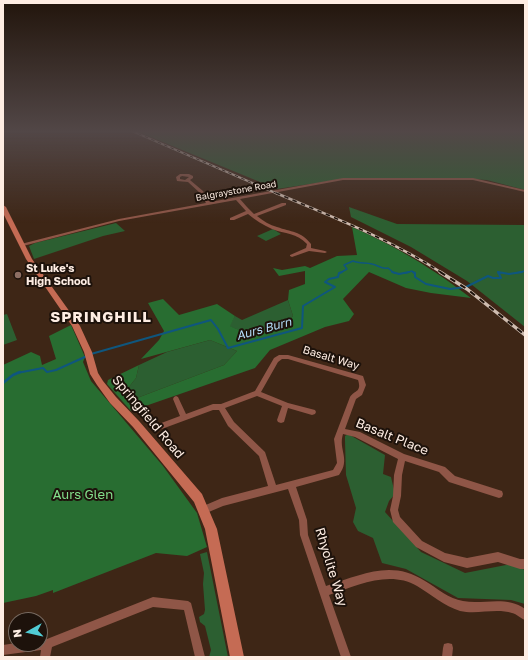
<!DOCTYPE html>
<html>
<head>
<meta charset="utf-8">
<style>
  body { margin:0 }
  #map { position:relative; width:528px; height:660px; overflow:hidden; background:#3e2616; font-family:"Golos Text",sans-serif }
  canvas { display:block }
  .frame { position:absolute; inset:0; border:4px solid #feede3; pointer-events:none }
  .north { position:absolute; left:8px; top:612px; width:40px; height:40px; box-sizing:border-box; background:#1d120b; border:1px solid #776a61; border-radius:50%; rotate:262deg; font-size:11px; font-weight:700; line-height:16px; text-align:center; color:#feede3 }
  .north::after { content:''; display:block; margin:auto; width:14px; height:18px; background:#51ccd5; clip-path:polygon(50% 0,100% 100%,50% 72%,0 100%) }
</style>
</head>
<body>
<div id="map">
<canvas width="528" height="660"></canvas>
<div class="frame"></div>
<div class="north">N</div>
</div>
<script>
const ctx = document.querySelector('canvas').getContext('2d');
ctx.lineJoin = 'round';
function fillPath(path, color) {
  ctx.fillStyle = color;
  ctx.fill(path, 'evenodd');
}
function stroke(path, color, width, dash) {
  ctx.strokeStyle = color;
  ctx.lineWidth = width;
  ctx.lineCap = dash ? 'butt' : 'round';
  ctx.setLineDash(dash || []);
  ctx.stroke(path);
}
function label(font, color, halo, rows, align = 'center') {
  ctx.font = font + ' "Golos Text",sans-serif';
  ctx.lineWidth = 4;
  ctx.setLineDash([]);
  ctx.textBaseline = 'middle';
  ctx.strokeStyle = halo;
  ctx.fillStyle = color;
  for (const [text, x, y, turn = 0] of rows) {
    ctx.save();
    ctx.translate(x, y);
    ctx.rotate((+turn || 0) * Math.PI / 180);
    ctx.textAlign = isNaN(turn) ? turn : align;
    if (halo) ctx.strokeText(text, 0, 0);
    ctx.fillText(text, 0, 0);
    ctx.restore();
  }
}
fillPath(new Path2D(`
  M136,131h389v59l-38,-10 -16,-1 -121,-1 -73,11z
  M349,207l48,17 128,1v102l-58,-46 -56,-34 -60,-30z
  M116,223l9,8 -22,5 -69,23 -5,-13 6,-3z
  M273,229l8,5 -15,7 -9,-5z
  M288,300l5,16c-19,22 -39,21 -64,10l6,-10 7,4z
  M7,314l10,26 -14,5v-30z
  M210,340l27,11 -13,14 -87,33 -12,-6 11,-14 3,-13 28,-13z
  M348,434l37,21 -2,19 8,3 4,17 -6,7 -4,11 36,40 44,21 46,-9 14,6v34l-14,-4 -53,-2 -52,-29 -24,-6 -9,-25 -15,-7 -5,-9 3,-14 -10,-33 -1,-34v-5z
  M207,552l21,105h-19l2,-7 -6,-24 -5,-4 -1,-5 5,-3 1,-4 -2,-26 1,-11 -4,-19z`), '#2c5f31');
fillPath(new Path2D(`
  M352,227c45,20 80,41 119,71l-40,-5 -25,-5 -37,-16 -26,27 11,15 -5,7 -24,6 -55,23 -15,18 -124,43 -24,-27 1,-4 31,-15 -3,13 -11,14 12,6 87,-33 13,-14 -27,-11 -69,19 18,-19 5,-9 -16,-28 15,-4 16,16 38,-11 18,12 -5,10c24,11 45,12 63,-10l-5,-16 1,-10 16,-6v-13l-26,5 -6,-8 9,2 23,-4 5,2 27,-12 20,-1z
  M71,325l14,32 -2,5 8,19 72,85 34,47 10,34 -20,9 -31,-3 -103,40v-3l-17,6 -33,7v-238l28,-13 9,4 2,9 14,-6 -7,-23z`), '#286d31');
stroke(new Path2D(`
  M353,131v4`), '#0f567e', 1);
stroke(new Path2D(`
  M340,273l7,-4 -3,-4 9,-4c7,3 13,1 19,3 6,1 10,6 16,4l6,5
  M406,273l6,-2 2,2
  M498,273h3
  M516,273l9,-2`), '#0f567e', 1.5);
stroke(new Path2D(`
  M392,272l7,2 10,-2
  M413,272l2,1v4l11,7 24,5 16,-2 22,-11 5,2h8l-3,-6 11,2 13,-2
  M91,354l120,-34 7,9 10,19 74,-20 1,-22 32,-19 -10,-5 4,-3 9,-2 1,-4 3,-1
  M17,373l26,-5 4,4 9,-2 31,-14`), '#0f567e', 2);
stroke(new Path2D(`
  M3,383l10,-8 7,-3`), '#0f567e', 2.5);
fillPath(new Path2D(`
  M180,174h9l4,2v2l-3,2 13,11 7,11 133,-24h130l52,12v2l-52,-12h-130l-103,19 7,8 7,7 28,-11h4v2l-29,11c6,5 13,9 20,11 14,5 24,4 34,17v4l14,3 2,1 -2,1 -16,-2 -17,6 -2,-1v-1l16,-7 1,-4c-10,-11 -22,-10 -35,-15 -9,-4 -17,-9 -24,-15l-14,6h-4v-2l16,-7 -10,-11 -117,21 -96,25 -2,-1v-1l98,-25 87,-16 -6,-10 -12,-11 -11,-1 -1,-4zM182,176l7,1 -4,3 -5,-1v-2z
  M279,355h9l75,21 3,9 -4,10 -6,4 -11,30 15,3 44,22 41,13 10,9 47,15 1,3 -1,3 -3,1 -50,-16 -10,-10 -34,-11 -3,14 -1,21 -3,14 2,7 22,24 23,12 22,5 31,-6 22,7h5v10h-5l-22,-7 -31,6 -23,-6 -28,-15 -23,-25 -3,-12 3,-14 1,-21 4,-16 -43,-22 -12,-3c-5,16 8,25 -4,41l-43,12 11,33 1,15 18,51c35,-11 65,-27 99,-5 12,7 24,18 38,20 20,4 43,-6 62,8v11c-5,-2 -8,-6 -13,-7 -17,-5 -35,2 -52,-2 -16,-5 -28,-16 -43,-25 -27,-16 -60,-1 -88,9l22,62h-10l-41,-122 -1,-15 -11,-31 -65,17 -19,8 -3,-1 -1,-3 1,-3 21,-9 46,-12 -9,-30 -31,-30 -9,-16h-6l-54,20 -3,-1 -1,-2 1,-2 24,-9 -7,-17 1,-2 2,-1 2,1 8,17 27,-10h8l34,-13 19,-33zM282,359h6l70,21c4,12 -3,10 -8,17l-16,42 3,24 -4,7 -57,15 -11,-33 -31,-30 -9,-14 32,-12 25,10 -5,14 1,2 3,1 3,-1 4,-14 24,7 3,-1 1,-2 -1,-2 -27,-7 -27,-11 17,-30z
  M153,597l35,4 3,2 14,54h-10l-11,-47 -31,-3 -101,40 -2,10h-10l1,-7 -38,5v-10l13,-2v1h24v-4l7,-1z
  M448,643l4,1 1,4 -1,9h-10l1,-9 1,-4z`), '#8f5647');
fillPath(new Path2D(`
  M3,205l3,2 26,52 48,67 12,26 6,21 5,8 13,16 23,24 63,73 15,35 27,128h-14l-25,-128 -11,-27 -61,-75 -23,-24 -13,-18 -7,-11 -6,-22 -12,-26 -46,-67 -23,-46z`), '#c56b54');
const railFar2 = new Path2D(`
  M132,131l146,63`);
const railFar1 = new Path2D(`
  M276,193c56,24 114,46 166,80`);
const rail = new Path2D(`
  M440,272l27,17 58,46`);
stroke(railFar2, '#cfbcb0', 2);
stroke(railFar1, '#cfbcb0', 2.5);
stroke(rail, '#cfbcb0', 3.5);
stroke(railFar2, '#1d120b', 1, [3.5]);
stroke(railFar1, '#1d120b', 1.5, [4.5]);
stroke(rail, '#1d120b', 2, [6]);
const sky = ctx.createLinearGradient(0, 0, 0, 223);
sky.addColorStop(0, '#22150c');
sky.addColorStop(0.59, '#524747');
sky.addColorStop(1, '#52474700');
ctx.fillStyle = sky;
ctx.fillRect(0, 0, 528, 223);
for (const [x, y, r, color] of [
  [18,275,4,"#8d6e63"]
]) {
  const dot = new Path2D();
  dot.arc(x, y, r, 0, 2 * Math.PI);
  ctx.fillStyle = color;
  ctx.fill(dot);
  stroke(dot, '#1d120b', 1.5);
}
label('9px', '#feede3', '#1d120b', [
  ["Balgraystone Road",236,191,-10]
]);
label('bold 11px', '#feede3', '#1d120b', [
  ["St Luke's",26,269],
  ["High School",26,282]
], 'left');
label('11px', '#feede3', '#1d120b', [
  ["Basalt Way",331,358,17]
]);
label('italic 12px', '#b5ddfa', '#1d120b', [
  ["Aurs Burn",264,329,-15]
]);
label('13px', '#feede3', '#1d120b', [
  ["Springfield Road",148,417,50],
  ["Basalt Place",392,437,22],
  ["Rhyolite Way",331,567,73]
]);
label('13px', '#83df8b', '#1d120b', [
  ["Aurs Glen",83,495]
]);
ctx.letterSpacing = '1px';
label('bold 15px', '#feede3', '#1d120b', [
  ["SPRINGHILL",101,317]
]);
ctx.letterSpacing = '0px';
</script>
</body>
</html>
